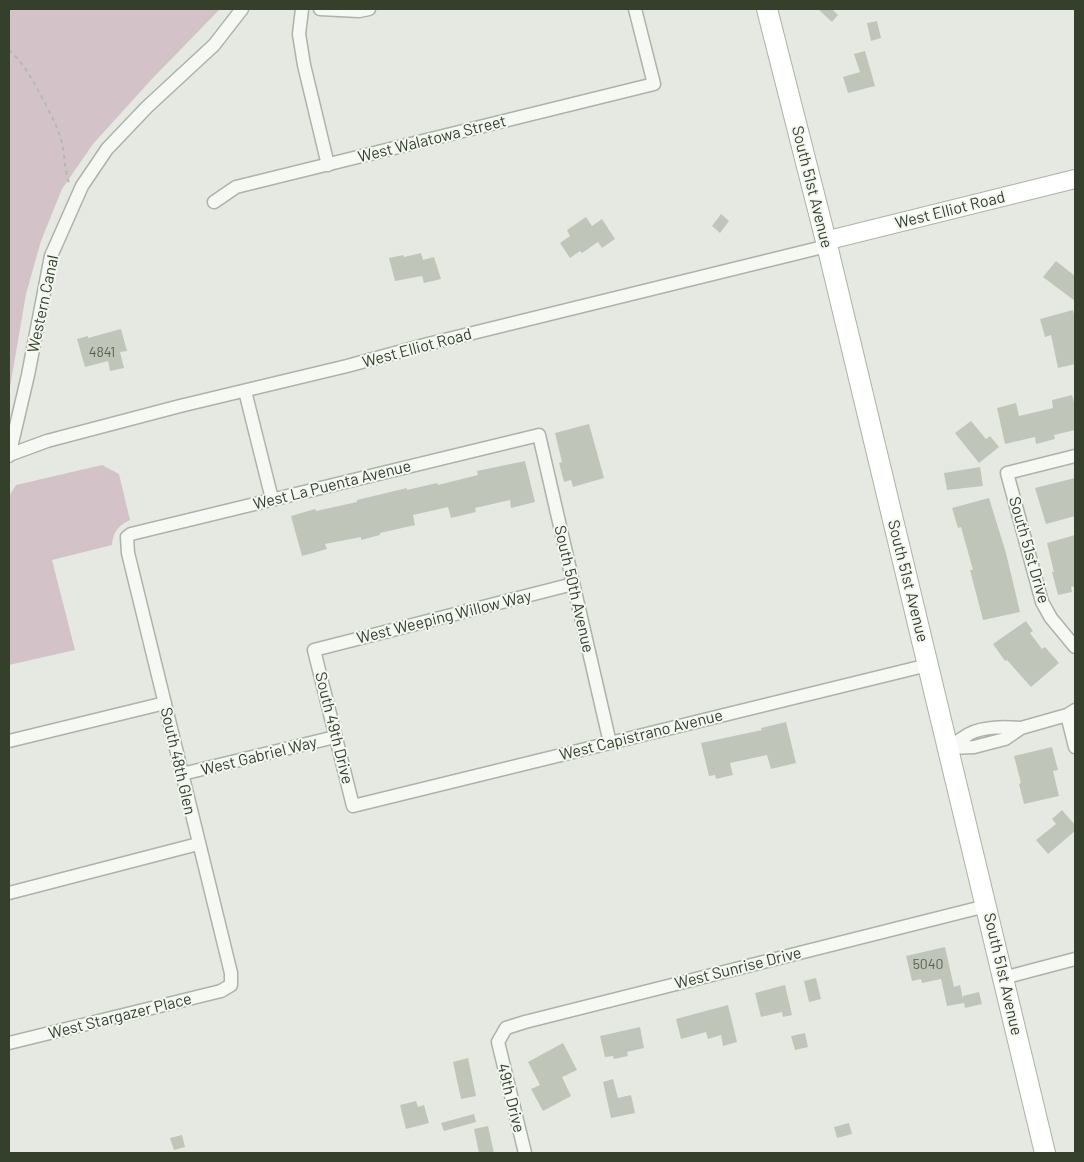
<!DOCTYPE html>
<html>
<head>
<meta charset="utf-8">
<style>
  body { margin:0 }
  #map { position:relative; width:1084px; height:1162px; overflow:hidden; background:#e5e9e2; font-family:Barlow,sans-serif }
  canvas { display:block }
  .frame { position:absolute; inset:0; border:10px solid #34402b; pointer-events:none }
</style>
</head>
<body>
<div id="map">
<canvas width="1084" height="1162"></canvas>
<div class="frame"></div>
</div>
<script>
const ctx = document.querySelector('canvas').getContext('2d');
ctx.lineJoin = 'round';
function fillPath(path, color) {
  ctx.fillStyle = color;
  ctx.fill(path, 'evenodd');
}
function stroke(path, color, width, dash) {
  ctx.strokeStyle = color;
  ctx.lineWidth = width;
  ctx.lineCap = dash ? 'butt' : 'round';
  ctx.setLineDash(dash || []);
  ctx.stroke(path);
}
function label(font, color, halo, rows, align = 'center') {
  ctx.font = font + ' Barlow,sans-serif';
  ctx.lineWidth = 4;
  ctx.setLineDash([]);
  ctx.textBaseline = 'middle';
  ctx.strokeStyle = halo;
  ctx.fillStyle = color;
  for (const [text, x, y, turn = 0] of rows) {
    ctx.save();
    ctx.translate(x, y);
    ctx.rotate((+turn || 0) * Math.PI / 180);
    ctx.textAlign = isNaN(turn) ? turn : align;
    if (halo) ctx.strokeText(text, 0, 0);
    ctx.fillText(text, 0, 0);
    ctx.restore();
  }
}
fillPath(new Path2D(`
  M9,9h211l-69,71 -58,64 -31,45 -21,52 -15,53 -17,99z
  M102,465l17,9 11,46c-12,6 -17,12 -18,25l-60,15 23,90 -66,15v-169l7,-11z`), '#d3c3c8');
fillPath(new Path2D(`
  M818,9h14l6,6 -6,7z
  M877,21l4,17 -10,3 -4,-18z
  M865,51l10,35 -27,7 -5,-16 17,-5 -6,-18z
  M721,214l8,7 -9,12 -8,-7z
  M586,217l6,9 10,-7 13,20 -13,9 -4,-6 -16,11 -2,-2 -10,7 -10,-15 10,-7 -3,-6z
  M421,253l2,7 11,-3 7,22 -17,4 -2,-7 -27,5 -6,-23 14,-3 1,2z
  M1056,261l19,15v25l-32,-24z
  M1073,310l2,10v44l-17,4 -7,-33 -6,2 -5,-18z
  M121,329l6,22 -7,1 4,16 -14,3 -2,-10 -23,6 -8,-28 11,-3v2z
  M1072,395l3,11v24l-21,5 1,4 -19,5 -1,-7 -30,7 -8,-36 19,-5 3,13 34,-8 -1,-8z
  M971,421l15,18 4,-3 9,11 -20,16 -24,-30z
  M589,424l15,54 -31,9 -2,-7 -7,2 -5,-19 3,-1 -7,-29z
  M525,461l10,41 -24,6 -1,-8 -35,8 1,4 -25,6 -3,-11 -35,8 2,10 -35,8v2l-19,5v-3l-36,7 2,5 -25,7 -11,-40 24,-7 1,2 41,-9v-2l50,-12v2l30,-7 1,2 40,-10 -1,-4z
  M980,467l3,19 -36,4 -3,-17z
  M1075,478v38l-29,8 -11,-36z
  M989,498l17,55 14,59 -37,8 -13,-50h3l-12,-43 -3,1 -6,-20z
  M1075,535v51l-4,1 1,5 -14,3 -6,-23h2l-7,-29z
  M1026,621l7,10 -3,2 12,16 3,-2 14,16 -28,24 -24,-27 -2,1 -12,-17z
  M786,722l10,41 -25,6 -4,-14 -37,8 3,12 -17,4 -1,-4 -6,1 -8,-33 61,-13 -1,-2z
  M1052,747l6,23 -5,1 6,25 -35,8 -5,-20 2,-1 -7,-27z
  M1062,810l13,15v6l-27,23 -12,-14 20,-16 -4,-5z
  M945,947l9,40 6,-2 3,14v-3l16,-4 3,12 -17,4 -1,-5 -17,3 -6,-27 -19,4 -1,-4 -9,2 -6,-25z
  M816,978l5,21 -12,3 -5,-21z
  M785,985l7,30 -9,2 -1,-5 -21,5 -6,-24z
  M728,1005l9,37 -14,4 -2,-11 -13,4 -2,-7 -25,7 -5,-20z
  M640,1027l4,21 -17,4 1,4 -14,3 -1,-3 -8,1 -5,-21z
  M805,1033l3,14 -13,3 -4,-14z
  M563,1043l14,27 -15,7 9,19 -28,15 -12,-22 9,-4 -12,-23z
  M468,1058l8,38 -15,3 -8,-37z
  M613,1079l5,19 13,-3 4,18 -24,5 -8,-36z
  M416,1101l2,6 6,-2 5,18 -23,6 -6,-24z
  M474,1114l2,8 -32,9 -3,-8z
  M849,1123l3,11 -15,4 -3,-11z
  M488,1126l6,27h-15l-5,-24z
  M182,1135l3,12 -11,3 -4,-12z`), '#bfc6b9');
const minor = new Path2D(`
  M302,9l-3,25 5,31 24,100
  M320,9l39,2 10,-2
  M214,202l22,-15 418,-103 -19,-75
  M245,391l27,108
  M9,455l38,-14 133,-35 167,-40 81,-22 399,-98
  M9,456l19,-81 23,-119 31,-70 25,-37 40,-42 67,-62 28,-36
  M1075,456l-68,17 35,129 9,16 24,29
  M573,584l-259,66 39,156 575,-141
  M1067,715l8,32
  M9,741l156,-38
  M948,748l26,-1 31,-8 16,-11 46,-13 8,-5
  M949,748c6,-5 13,-10 20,-14 15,-8 36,-7 52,-6
  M182,774l153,-37
  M9,893l189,-49
  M1003,978l72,-19
  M9,1043l212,-52 10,-6v-12l-103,-420 -1,-16 4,-3 408,-99 71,308
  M525,1153l-27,-111 8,-14 19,-6 461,-116`);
const secondary = new Path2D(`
  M825,241l250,-62`);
const primary = new Path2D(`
  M767,9l60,236 218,908`);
stroke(minor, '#acb3a7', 15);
stroke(secondary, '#acb3a7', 20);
stroke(primary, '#aab4a2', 22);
stroke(new Path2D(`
  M9,50c17,16 24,31 35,51 8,16 16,30 19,47 2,13 2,25 7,38`), '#b4b9b0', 2, [4, 4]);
stroke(minor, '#f6f8f4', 12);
stroke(secondary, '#fff', 18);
stroke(primary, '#fff', 20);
label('14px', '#57624e', null, [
  ["4841",102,352],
  ["5040",928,964]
]);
label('16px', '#34402b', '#f4f7f1', [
  ["West Walatowa Street",432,139,-14],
  ["South 51st Avenue",812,187,76],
  ["West Elliot Road",950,210,-14],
  ["Western Canal",43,304,-78],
  ["West Elliot Road",417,348,-15],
  ["West La Puenta Avenue",332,485,-14],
  ["South 51st Drive",1029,550,74],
  ["South 51st Avenue",908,581,76],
  ["South 50th Avenue",574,589,77],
  ["West Weeping Willow Way",444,617,-14],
  ["South 49th Drive",334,728,76],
  ["West Capistrano Avenue",641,735,-14],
  ["West Gabriel Way",259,756,-14],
  ["South 48th Glen",178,761,77],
  ["West Sunrise Drive",738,968,-14],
  ["South 51st Avenue",1003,974,77],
  ["West Stargazer Place",120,1016,-14],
  ["49th Drive",511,1098,76]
]);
</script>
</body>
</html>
